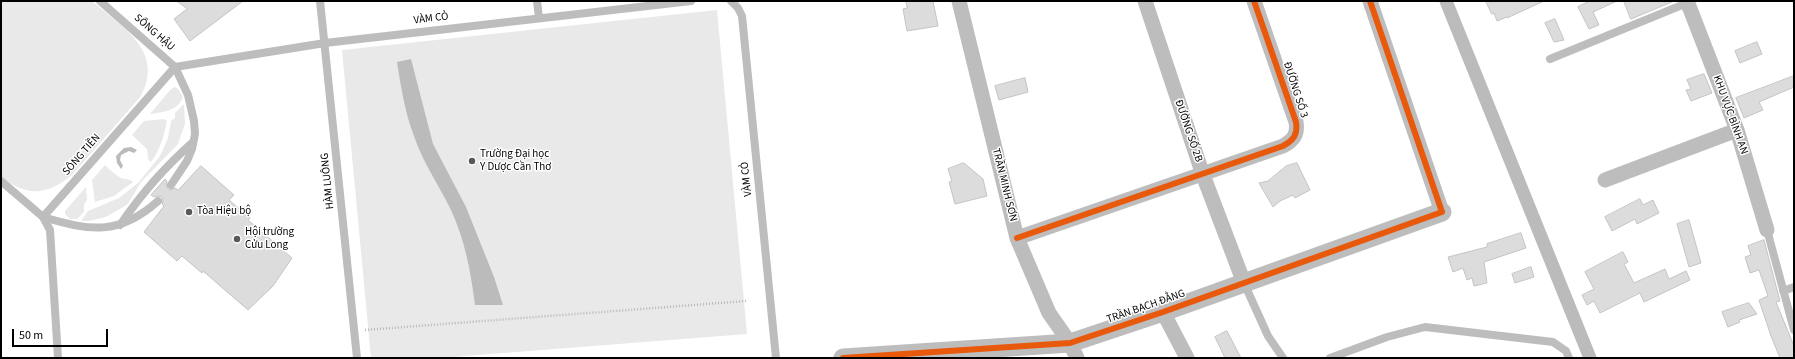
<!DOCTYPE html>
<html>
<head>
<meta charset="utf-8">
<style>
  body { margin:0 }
  #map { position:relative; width:1795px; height:359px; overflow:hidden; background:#fff; font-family:"Source Sans 3",sans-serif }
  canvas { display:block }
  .frame { position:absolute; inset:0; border:2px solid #000; pointer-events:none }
  .scale { position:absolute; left:12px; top:329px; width:96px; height:18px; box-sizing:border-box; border:2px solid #000; border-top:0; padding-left:5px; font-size:12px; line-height:14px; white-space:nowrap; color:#000; -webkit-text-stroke:3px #fff; paint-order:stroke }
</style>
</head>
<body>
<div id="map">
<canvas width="1795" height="359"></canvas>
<div class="frame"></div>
<div class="scale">50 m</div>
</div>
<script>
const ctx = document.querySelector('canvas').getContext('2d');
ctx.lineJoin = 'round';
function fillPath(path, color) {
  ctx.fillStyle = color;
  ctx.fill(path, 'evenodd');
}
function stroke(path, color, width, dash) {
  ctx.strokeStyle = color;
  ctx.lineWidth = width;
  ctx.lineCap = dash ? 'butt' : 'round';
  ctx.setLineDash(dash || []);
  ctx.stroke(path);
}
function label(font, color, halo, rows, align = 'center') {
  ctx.font = font + ' "Source Sans 3",sans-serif';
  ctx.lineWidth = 3;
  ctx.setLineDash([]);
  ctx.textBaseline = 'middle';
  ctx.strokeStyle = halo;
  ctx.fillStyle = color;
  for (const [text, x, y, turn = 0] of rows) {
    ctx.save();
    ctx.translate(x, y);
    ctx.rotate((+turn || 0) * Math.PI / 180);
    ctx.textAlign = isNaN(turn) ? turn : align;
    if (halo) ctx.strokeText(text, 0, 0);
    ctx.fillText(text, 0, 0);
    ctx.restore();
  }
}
fillPath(new Path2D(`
  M1,1h91c30,26 73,50 49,95l-68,78c-24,21 -47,24 -72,2z
  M717,10l30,324 -308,24h-68l-29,-308z
  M175,87l3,2 5,8c-5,14 -20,15 -33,17l21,-25z
  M184,104l1,20 -7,20 -37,38 -13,22 -22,13 -17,4h-8l7,-10 31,-13 19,-15 22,-27 8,-18 3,-17 4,-3v-5z
  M164,119l3,2c-3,15 -7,29 -16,41l-3,-3 -1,-10 -15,-14 12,-14z
  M105,165c5,5 10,10 16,13 4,2 8,0 12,4l-19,14 -19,6 -3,-22z
  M86,187l1,13 -3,4v8l-7,7h-7l-5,-5v-3z`), '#e9e9e9');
fillPath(new Path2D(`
  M411,59l22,85 33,63 28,70 9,28h-28c-4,-32 -10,-65 -24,-95 -12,-25 -28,-47 -37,-74 -9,-23 -13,-49 -17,-74z
  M131,147l6,3 -3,3 -5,-2 -8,4 -1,5 3,6 -2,3 -4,-6 -1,-7 8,-8z`), '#bbb');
stroke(new Path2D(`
  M1446,1l144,357`), '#bbb', 13);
const building = new Path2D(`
  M177,1h66l-53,40 -16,-22 13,-10z
  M906,1h27l5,25 -31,5 -4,-22 4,-1z
  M1486,1h58l-37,17v-1l-10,4 -3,-8 -2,1z
  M1590,1h27l-24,11 6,13 -10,4 -11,-22z
  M1624,1h50l-43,18z
  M1555,19l9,21 -10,2 -9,-19z
  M1757,42l5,12 -22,9 -5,-12z
  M1704,74l8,19 -21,8 -5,-11 5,-1 -4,-9z
  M1794,76v11l-35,15 4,8 -19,8 -8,-20z
  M1025,78l3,14 -29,8 -4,-14z
  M964,163l19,16 4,17 -32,8 -6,-22 3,-1 -4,-12z
  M1297,163l13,27 -15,8 -2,-3 -13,6 -7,6 -14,-24 9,-2 18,-15z
  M201,166l33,29 -5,5 21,18 -2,2 44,38 -19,28 -25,24 -45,-39 -1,2 -20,-17 -5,5 -33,-29 20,-26 -2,-2 1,-3 -1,-4 -4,-1 -4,1 -3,-2 14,-16 2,2 -1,4 2,4 3,1 4,-2 3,2z
  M1640,199l3,6 10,-5 6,13 -22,11 -2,-5 -23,12 -7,-14z
  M1689,220l12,43 -12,4 -12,-43z
  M1521,233l5,15 -42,14 3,21 -13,3 -2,-8 -5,2 -4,-12 -10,4 -5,-15 39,-10v-3z
  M1764,240l16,61 -4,1 18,44v12h-14l-9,-22 -12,-36 9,-4 -9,-26 -9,3 -5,-16 6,-2 -3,-9z
  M1623,252l5,10 -4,2 10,19 31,-14 4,10 17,-8 4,9 -46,22 -4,-9 -40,20 -6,-12 -7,4 -5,-10 12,-6 -9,-17z
  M1531,267l3,10 -19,6 -3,-9z
  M1749,303l8,11 -18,6 1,2 -12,5 -6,-15z
  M1227,331l14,27h-16l-10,-21z`);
fillPath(building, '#dcdcdc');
stroke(building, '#c4c4c4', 1);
stroke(new Path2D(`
  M365,330l381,-29`), '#b8b8b8', 2.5, [1, 2]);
stroke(new Path2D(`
  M100,1l75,66 13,28 6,26 1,13 -3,15 -5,12 -16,24
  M320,1l37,357
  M537,1l2,17
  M731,1l7,7 4,8 34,342
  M1550,59l137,-56
  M175,67l150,-24 366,-42
  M1,181l42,36 132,-150
  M43,217l7,13 8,128
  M43,217c47,14 76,19 115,-16
  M120,225c23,-33 43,-56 73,-83
  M1767,230l27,100
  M1244,283l24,53 15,22
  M1783,291l11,-4
  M1330,358l57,-21 38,-10 128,15 13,9 3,7`), '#bdbdbd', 8);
stroke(new Path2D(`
  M959,1l58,237 32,75 21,30 7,15
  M1145,1l58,174 41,108
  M1370,1l72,211
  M1687,1l50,129 30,100
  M1605,180l132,-50
  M1017,238l266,-92c11,-6 15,-12 13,-24l-42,-121
  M1163,312l24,46`), '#bdbdbd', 15);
stroke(new Path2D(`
  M843,358l227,-15 93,-31 279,-100`), '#bdbdbd', 19);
stroke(new Path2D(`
  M1017,238l266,-92c11,-6 15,-12 13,-24l-42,-121
  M843,358l227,-15 93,-31 279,-100 -72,-211`), '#e8590c', 6);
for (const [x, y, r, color] of [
  [472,161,4,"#595959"],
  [189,212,4,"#595959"],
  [237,239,4,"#595959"]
]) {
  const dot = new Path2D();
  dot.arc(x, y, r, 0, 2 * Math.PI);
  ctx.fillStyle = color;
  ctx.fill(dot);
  stroke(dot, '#fff', 1.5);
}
label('11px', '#000', '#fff', [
  ["VÀM CỎ",431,19,-7],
  ["SÔNG HẬU",154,33,41],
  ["ĐƯỜNG SỐ 3",1295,90,72],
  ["KHU VỰC BÌNH AN",1730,115,70],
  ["ĐƯỜNG SỐ 2B",1188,131,71],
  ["SÔNG TIỀN",82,155,-49],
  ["VÀM CỎ",747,179,-96],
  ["HÀM LUÔNG",328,181,-96],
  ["TRẦN MINH SƠN",1004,185,76],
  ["TRẦN BẠCH ĐẰNG",1146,307,-19]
]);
label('11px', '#000', '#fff', [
  ["Trường Đại học",480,155],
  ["Y Dược Cần Thơ",480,168],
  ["Tòa Hiệu bộ",197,212],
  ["Hội trường",245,233],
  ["Cửu Long",245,246]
], 'left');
</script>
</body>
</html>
